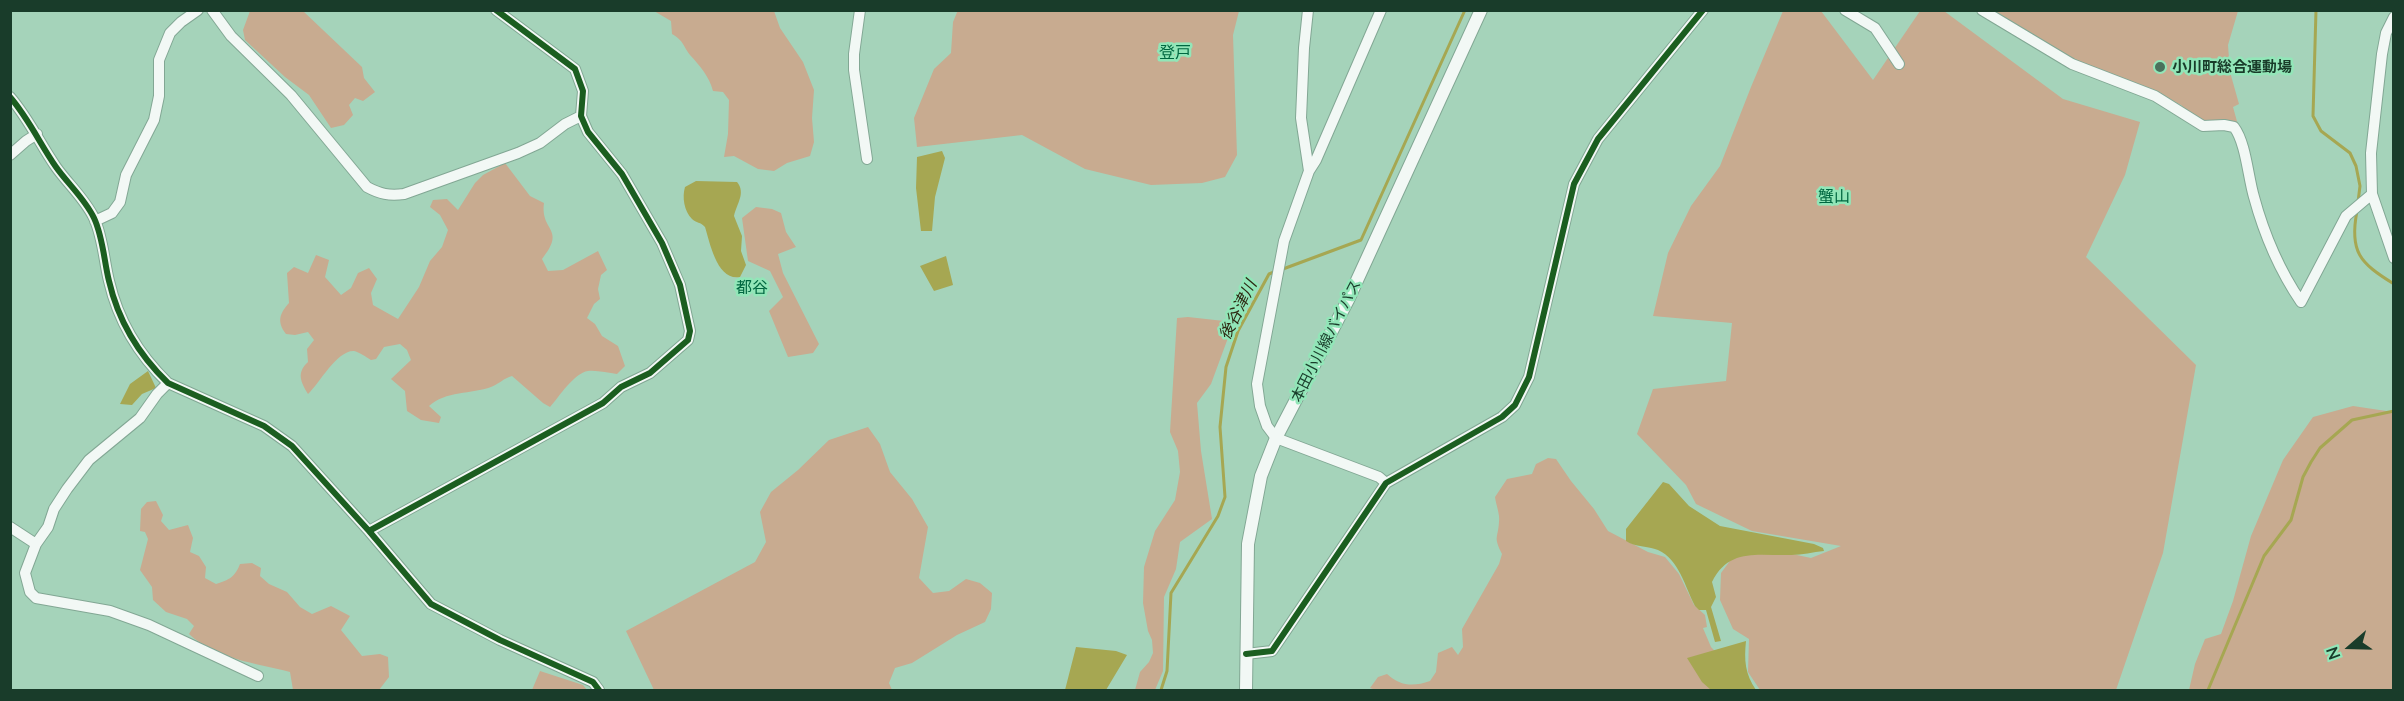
<!DOCTYPE html>
<html>
<head>
<meta charset="utf-8">
<style>
  body { margin:0 }
  #map { position:relative; width:2404px; height:701px; overflow:hidden; background:#a5d3ba; font-family:Lato,sans-serif }
  canvas { display:block }
  .frame { position:absolute; inset:0; border:12px solid #193c2a; pointer-events:none }
  .north { position:absolute; left:2320px; top:617px; width:60px; height:60px; -webkit-text-stroke:4px #92e6b8; paint-order:stroke; rotate:250deg; font-size:16px; font-weight:700; line-height:24px; text-align:center; color:#193c2a }
  .north::after { content:''; display:block; margin:auto; width:21px; height:27px; background:#193c2a; clip-path:polygon(50% 0,100% 100%,50% 72%,0 100%) }
</style>
</head>
<body>
<div id="map">
<canvas width="2404" height="701"></canvas>
<div class="frame"></div>
<div class="north">N</div>
</div>
<script>
const ctx = document.querySelector('canvas').getContext('2d');
ctx.lineJoin = 'round';
function fillPath(path, color) {
  ctx.fillStyle = color;
  ctx.fill(path, 'evenodd');
}
function stroke(path, color, width, dash) {
  ctx.strokeStyle = color;
  ctx.lineWidth = width;
  ctx.lineCap = dash ? 'butt' : 'round';
  ctx.setLineDash(dash || []);
  ctx.stroke(path);
}
function label(font, color, halo, rows, align = 'center') {
  ctx.font = font + ' Lato,"Noto Sans JP",sans-serif';
  ctx.lineWidth = 5;
  ctx.setLineDash([]);
  ctx.textBaseline = 'middle';
  ctx.strokeStyle = halo;
  ctx.fillStyle = color;
  for (const [text, x, y, turn = 0] of rows) {
    ctx.save();
    ctx.translate(x, y);
    ctx.rotate((+turn || 0) * Math.PI / 180);
    ctx.textAlign = isNaN(turn) ? turn : align;
    if (halo) ctx.strokeText(text, 0, 0);
    ctx.fillText(text, 0, 0);
    ctx.restore();
  }
}
fillPath(new Path2D(`
  M958,10l281,1 -6,24 4,120 -12,22 -23,6 -51,2 -66,-16 -63,-34 -105,12 -3,-29 20,-49 17,-16 2,-31z
  M250,11h53l59,56 2,11 11,14 -12,9 -8,-3 -6,7 4,10 -9,10 -13,3 -22,-33 -24,-18 -40,-37 -2,-10z
  M654,11h120l6,17 23,34 11,28 -2,28 2,24 -4,14 -23,7 -13,8 -16,-2 -24,-13 -10,1 4,-23 1,-34 -6,-8 -10,-1c-4,-15 -13,-25 -23,-36 -7,-9 -6,-14 -18,-21l-1,-13z
  M1783,11h38l52,69 47,-69h24l119,88 77,23 -15,53 -39,82 110,108 -33,188 -47,137h-356l-12,-18 1,-33 -16,-10 -13,-29 1,-27 17,-23 40,1 33,7 30,-12 -89,-15 -56,-27 -10,-19 -49,-51 16,-45 73,-8 6,-58 -79,-7 15,-63 23,-47 29,-40 31,-79z
  M1986,11h252l-10,34 2,27 9,32 -6,3 5,18 -35,-1 -22,-19 -21,-11 -81,-31z
  M505,163l25,33 14,7c-4,29 23,25 -2,56l6,12 15,-1 35,-19 9,19 -6,5 -3,14 2,10 -6,5 -7,14 8,6 7,12 16,10 7,20 -8,8c-9,-1 -20,-4 -29,-3 -14,2 -29,26 -38,36l-7,-4 -31,-27c-8,2 -13,8 -21,11 -19,7 -46,4 -62,19l12,11 -2,6 -18,-3 -14,-9 -2,-20 -14,-12 20,-19 -4,-10 -7,-6 -16,3 -8,12 -5,1c-5,-3 -12,-8 -17,-9 -17,-1 -35,33 -46,43 -7,-12 -12,-21 0,-32l-1,-13 7,-9 -6,-8 -13,3 -9,-1c-9,-12 -7,-20 3,-31l-2,-30 7,-6 14,6 8,-18 13,5 -4,17 16,18 10,-7 7,-15 11,-5 8,11 -6,14 2,12 25,14 21,-32 11,-26 12,-14 6,-17 -8,-15 -10,-8 3,-7 14,-1 11,11 17,-27 8,-8z
  M756,207l16,2 9,4 5,19 10,15 -18,7 5,19 36,71 -6,9 -25,4 -19,-46 14,-14 -13,-26 -22,-10 -6,-43z
  M1188,317l36,4 8,6 -21,57 -14,19 4,48 11,68 -32,23 -4,27 -12,28 -1,74 -8,19h-20l5,-18 9,-10 4,-9 -1,-13 -4,-9 -5,-28 1,-36 11,-36 20,-31 5,-28 -2,-21 -8,-19 7,-114z
  M2353,406l40,6v278h-204l6,-26 10,-25 16,-5 12,-33 18,-65 32,-76 30,-43z
  M868,427l12,17 10,28 22,27 16,28 -9,51 14,15 16,-2 17,-12 14,4 12,10 -1,16 -6,13 -28,13 -45,28 -17,5 -6,15 3,7h-238l-28,-59 129,-69 11,-20 -6,-30 11,-20 27,-22 31,-30z
  M1548,458l8,1 15,22 23,28 14,22 40,21 17,5 14,17 15,31 11,10 2,12 -4,1 8,19 41,43h-376l-6,-2 8,-11 9,-3c13,12 26,13 43,7l6,-9 2,-19 14,-6 6,8 5,-8 -1,-18 37,-65 3,-10c-9,-18 -4,-15 -3,-32 1,-8 -3,-17 -4,-25l12,-18 25,-5 4,-10z
  M156,501l7,14 -2,6 8,9 19,-5 5,13 -3,14 9,4 7,11 -1,11 11,6c13,-4 19,-7 24,-20l12,-1 9,5 -1,8 9,8 18,8 13,15 12,7 19,-8 19,10 -9,14 21,26 18,-2 8,3 1,20 -10,13h-86l-3,-18c-35,-9 -74,-13 -101,-38l5,-8 -7,-7 -21,-7 -13,-12 -1,-13 -12,-17 8,-31 -3,-7 -5,-1 1,-22 6,-7z
  M540,671l43,14 4,5h-55z`), '#c8ab90');
fillPath(new Path2D(`
  M942,151l3,7 -10,39 -3,34h-11l-5,-43 1,-31z
  M696,181l41,1c9,11 0,21 -3,34l8,20 -1,15 5,14 -6,12c-23,4 -30,-34 -35,-50 -4,-5 -9,-4 -13,-8 -8,-8 -10,-22 -7,-32z
  M946,256l7,29 -19,6 -14,-25z
  M148,371l8,17 -14,6 -10,11 -12,-1 10,-20z
  M1663,482l6,2 20,22 31,20 94,18 9,4 1,3c-11,1 -22,4 -33,4 -32,1 -62,-8 -79,27l4,15 -5,10 10,34 -6,1 -9,-32h-7l-4,-4c-10,-19 -16,-47 -37,-56 -10,-4 -23,-3 -32,-9v-12z
  M1746,641c-2,19 -1,33 10,49h-45l-9,-8 -15,-24z
  M1076,647l40,4 11,4 -21,35h-41z`), '#a6a752');
stroke(new Path2D(`
  M2316,10l-3,106 8,15 29,22 6,13 4,20 -2,16
  M2357,211c-8,41 3,52 37,73
  M1283,269l78,-29 104,-230
  M1161,690l6,-19 4,-78 47,-77 7,-19 -5,-70 6,-60 12,-36 31,-57 5,-2
  M2208,690l56,-134 27,-36 12,-43 8,-15 9,-14 32,-28 42,-9`), '#a6a752', 3);
const minor = new Path2D(`
  M212,10l19,26 60,59 76,92c13,7 22,9 37,7l114,-41 22,-10 25,-19 16,-8
  M860,10l-6,44v16l13,89
  M1308,10l-4,38 -3,70 8,53 -25,70 -27,143 3,22 7,20 9,12 103,39 7,6
  M1845,10l30,18 24,36
  M1982,10l90,54 83,32 48,30 21,-1 10,2c12,16 14,50 20,70 10,37 26,74 47,105l45,-86 26,-22
  M2394,17l-8,16 -4,21 -11,99 1,41 22,64
  M10,97c19,22 30,47 46,70 12,17 29,32 38,51 9,19 10,43 15,63 9,39 30,74 59,102l96,43 28,20 77,85 62,73 69,36 93,42 6,8
  M10,155l16,-14 11,-7
  M1309,171l7,-11 65,-150
  M95,221l17,-8 8,-11 6,-27 28,-55 5,-24v-36l11,-27 11,-11 17,-12
  M168,383l-11,11 -17,24 -51,42 -22,29 -13,20 -6,18 -12,17 -11,29 5,19 6,6 74,13 39,14 109,51
  M10,527l26,17
  M369,531l234,-128 18,-16 29,-14 38,-33 2,-9 -10,-46 -18,-42 -40,-69 -34,-42 -7,-16 2,-25 -8,-22 -79,-59
  M1246,654l26,-3 114,-168 116,-66 13,-12 14,-28 45,-193 24,-45 105,-129`);
const tertiary = new Path2D(`
  M1246,690l2,-146 13,-68 15,-38 72,-138 133,-290`);
stroke(minor, '#82a794', 12);
stroke(tertiary, '#82a794', 14);
stroke(minor, '#f2f8f5', 10);
stroke(tertiary, '#f2f8f5', 12);
stroke(new Path2D(`
  M10,97c19,22 30,47 46,70 12,17 29,32 38,51 9,19 10,43 15,63 9,39 30,74 59,102l96,43 28,20 77,85 62,73 69,36 93,42 6,8
  M369,531l234,-128 18,-16 29,-14 38,-33 2,-9 -10,-46 -18,-42 -40,-69 -34,-42 -7,-16 2,-25 -8,-22 -79,-59
  M1246,654l26,-3 114,-168 116,-66 13,-12 14,-28 45,-193 24,-45 105,-129`), '#1b5e20', 6);
for (const [x, y, r, color] of [
  [2160,67,6,"#4a715c"]
]) {
  const dot = new Path2D();
  dot.arc(x, y, r, 0, 2 * Math.PI);
  ctx.fillStyle = color;
  ctx.fill(dot);
  stroke(dot, '#92e6b8', 2);
}
label('bold 15px', '#193c2a', '#92e6b8', [
  ["小川町総合運動場",2172,67]
], 'left');
label('15px', '#193c2a', '#92e6b8', [
  ["本田小川線バイパス",1326,341,-63]
]);
label('16px', '#006740', '#92e6b8', [
  ["登戸",1175,53],
  ["蟹山",1834,197],
  ["都谷",752,288]
]);
label('italic 16px', '#2e2a13', '#92e6b8', [
  ["後谷津川",1238,310,-64]
]);
</script>
</body>
</html>
